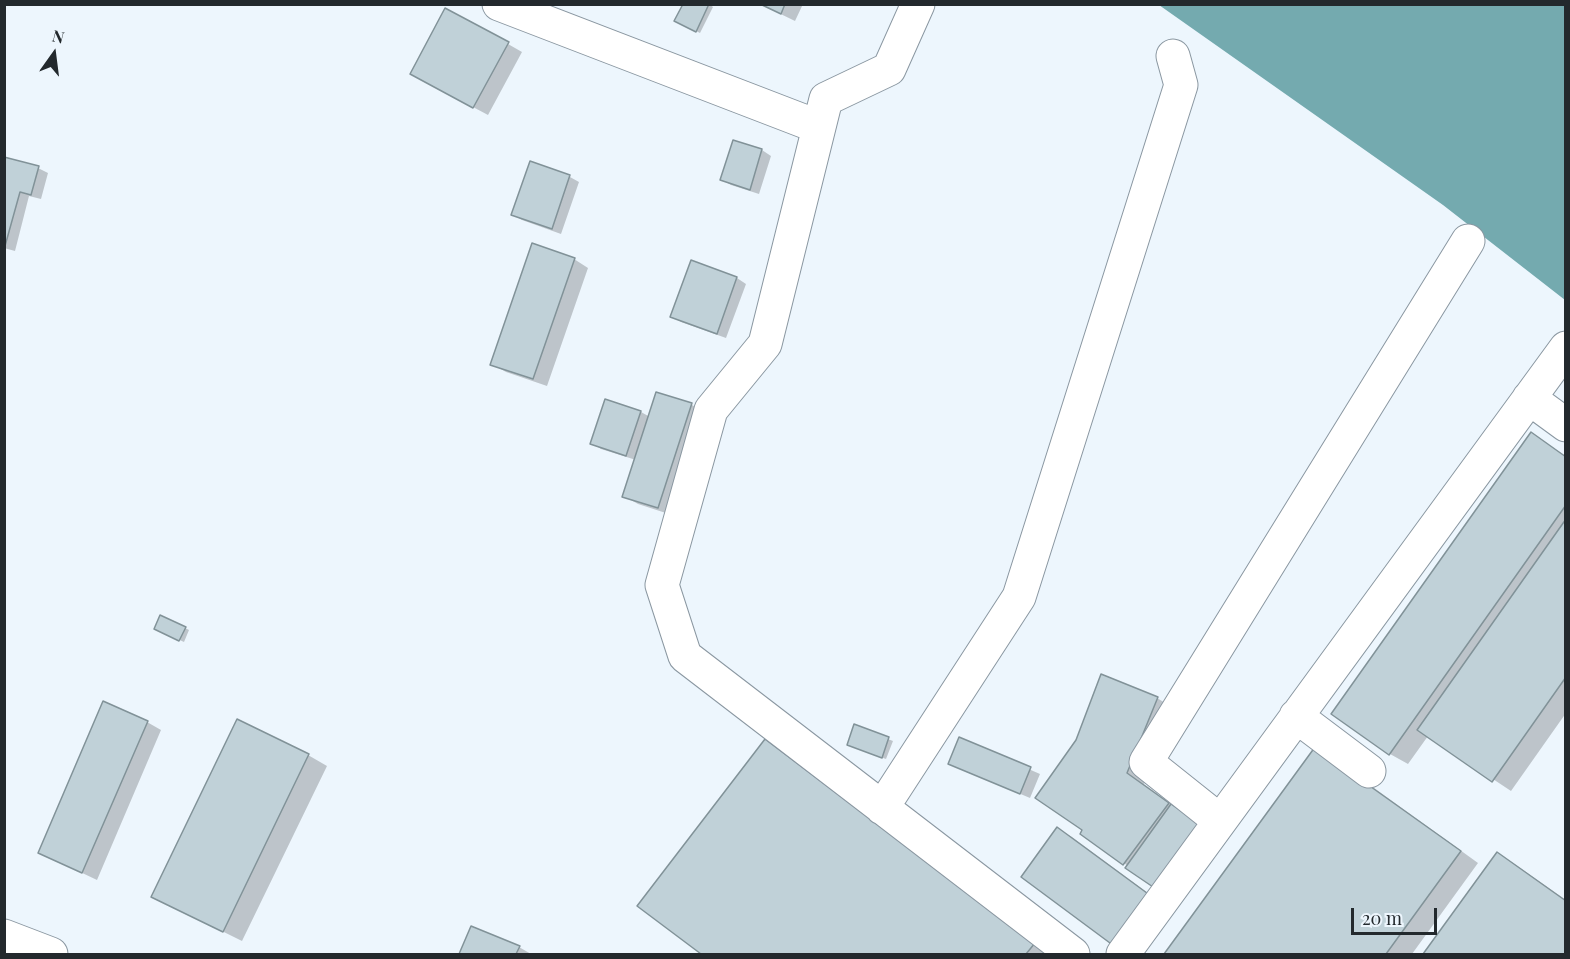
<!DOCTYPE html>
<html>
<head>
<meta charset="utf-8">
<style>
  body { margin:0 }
  #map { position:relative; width:1570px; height:959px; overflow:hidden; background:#edf6fd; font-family:"Playfair Display",serif }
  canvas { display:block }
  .frame { position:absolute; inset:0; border:6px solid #23292d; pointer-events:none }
  .north { position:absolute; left:24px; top:24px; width:60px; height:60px; -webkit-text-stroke:4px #edf6fd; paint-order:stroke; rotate:14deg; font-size:16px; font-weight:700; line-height:24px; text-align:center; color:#23292d }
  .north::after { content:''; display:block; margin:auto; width:21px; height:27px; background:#23292d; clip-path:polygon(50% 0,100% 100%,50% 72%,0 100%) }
  .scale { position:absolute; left:1351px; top:908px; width:86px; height:27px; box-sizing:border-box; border:3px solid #23292d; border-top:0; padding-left:8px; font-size:18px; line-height:21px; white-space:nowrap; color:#23292d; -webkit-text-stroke:4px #edf6fd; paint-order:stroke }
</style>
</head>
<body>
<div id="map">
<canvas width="1570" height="959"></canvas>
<div class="frame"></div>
<div class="north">N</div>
<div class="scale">20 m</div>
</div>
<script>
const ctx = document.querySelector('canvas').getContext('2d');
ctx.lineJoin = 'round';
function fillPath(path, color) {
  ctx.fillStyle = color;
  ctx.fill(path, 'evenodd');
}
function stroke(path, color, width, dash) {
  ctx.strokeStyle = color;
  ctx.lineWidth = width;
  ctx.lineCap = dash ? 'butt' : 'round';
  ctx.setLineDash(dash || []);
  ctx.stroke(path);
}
fillPath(new Path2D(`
  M1159,5h406v295l-122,-95z`), '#74aaaf');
fillPath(new Path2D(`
  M684,4h25l4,3 -13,26 -24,-12z
  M760,4h43l-8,17z
  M508,44l14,8 -34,63 -62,-33z
  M762,150l9,6 -12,38 -28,-9 -9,-5z
  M4,159l34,9 10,5 -7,26 -12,-3 -14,55 -11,-3z
  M530,163l40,14 9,5 -18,52 -39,-14 -9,-5z
  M574,259l14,9 -41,118 -41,-14 -14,-8z
  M692,262l45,16 9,6 -20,54 -45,-16 -9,-6z
  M657,394l35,11 14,8 -34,102 -34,-11 -14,-8 12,-36 -35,-11 -9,-6 14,-42 35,11 9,5z
  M1531,434l35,22v257l-55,78 -83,-55 -20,28 -18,-10z
  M185,628l4,2 -5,12 -24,-11z
  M1157,698l18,11 -31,75 42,31 -58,51 -46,-33z
  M147,722l14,8 -64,150 -57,-27z
  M855,726l38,15 -7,18 -33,-12z
  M960,739l80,35 -10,24 -71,-30z
  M765,741l18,10 269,203h-348l-65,-48z
  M1316,749l18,10 144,104 -66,91h-246z
  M308,755l19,11 -85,175 -89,-44z
  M1058,829l14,8 92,68 -35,47z
  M1498,854l18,11 50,35v54h-141z
  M472,928l47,19 12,7h-71z`), '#0003');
const building = new Path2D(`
  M683,4h26l-13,28 -22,-11z
  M760,4h25l-4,10z
  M445,8l64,34 -36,66 -63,-34z
  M733,140l29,9 -12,41 -30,-10z
  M4,157l35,9 -8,29 -11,-3 -15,54z
  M530,161l40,14 -18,54 -41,-14z
  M532,243l43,15 -42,121 -43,-14z
  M691,260l46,17 -20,57 -47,-17z
  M656,392l36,11 -34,105 -36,-11z
  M605,399l36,12 -15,45 -36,-12z
  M1531,432l35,25v48l-177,250 -58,-41z
  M1566,519v158l-74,105 -75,-52z
  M160,615l26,12 -7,14 -25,-12z
  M1101,674l57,23 -31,76 42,30 -46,62 -43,-31 2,-4 -47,-32 41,-58z
  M103,701l45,20 -66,152 -44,-20z
  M237,719l72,35 -86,178 -72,-35z
  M854,724l35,13 -7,21 -35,-13z
  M959,737l72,30 -11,27 -72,-30z
  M765,739l270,204 -9,11h-325l-64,-48z
  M1315,747l146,104 -75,103h-222z
  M1171,804l31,21 -46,64 -31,-21z
  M1057,827l94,69 -37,50 -93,-69z
  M1497,852l69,49v53h-143z
  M471,926l49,20 -4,8h-57z`);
fillPath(building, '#c0d1d8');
stroke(building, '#819298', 1.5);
const minor = new Path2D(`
  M499,4l320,123
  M918,4l-29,65 -63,30 -61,245 -54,66 -49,175 23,71 388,298
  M1529,398l37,27
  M1296,716l73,55
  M882,808l137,-211 162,-512 -8,-29
  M1220,821l-74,-59 322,-521
  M4,936l47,18
  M1123,954l443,-606`);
stroke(minor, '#8a97a1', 35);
stroke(minor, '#fff', 33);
</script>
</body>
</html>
